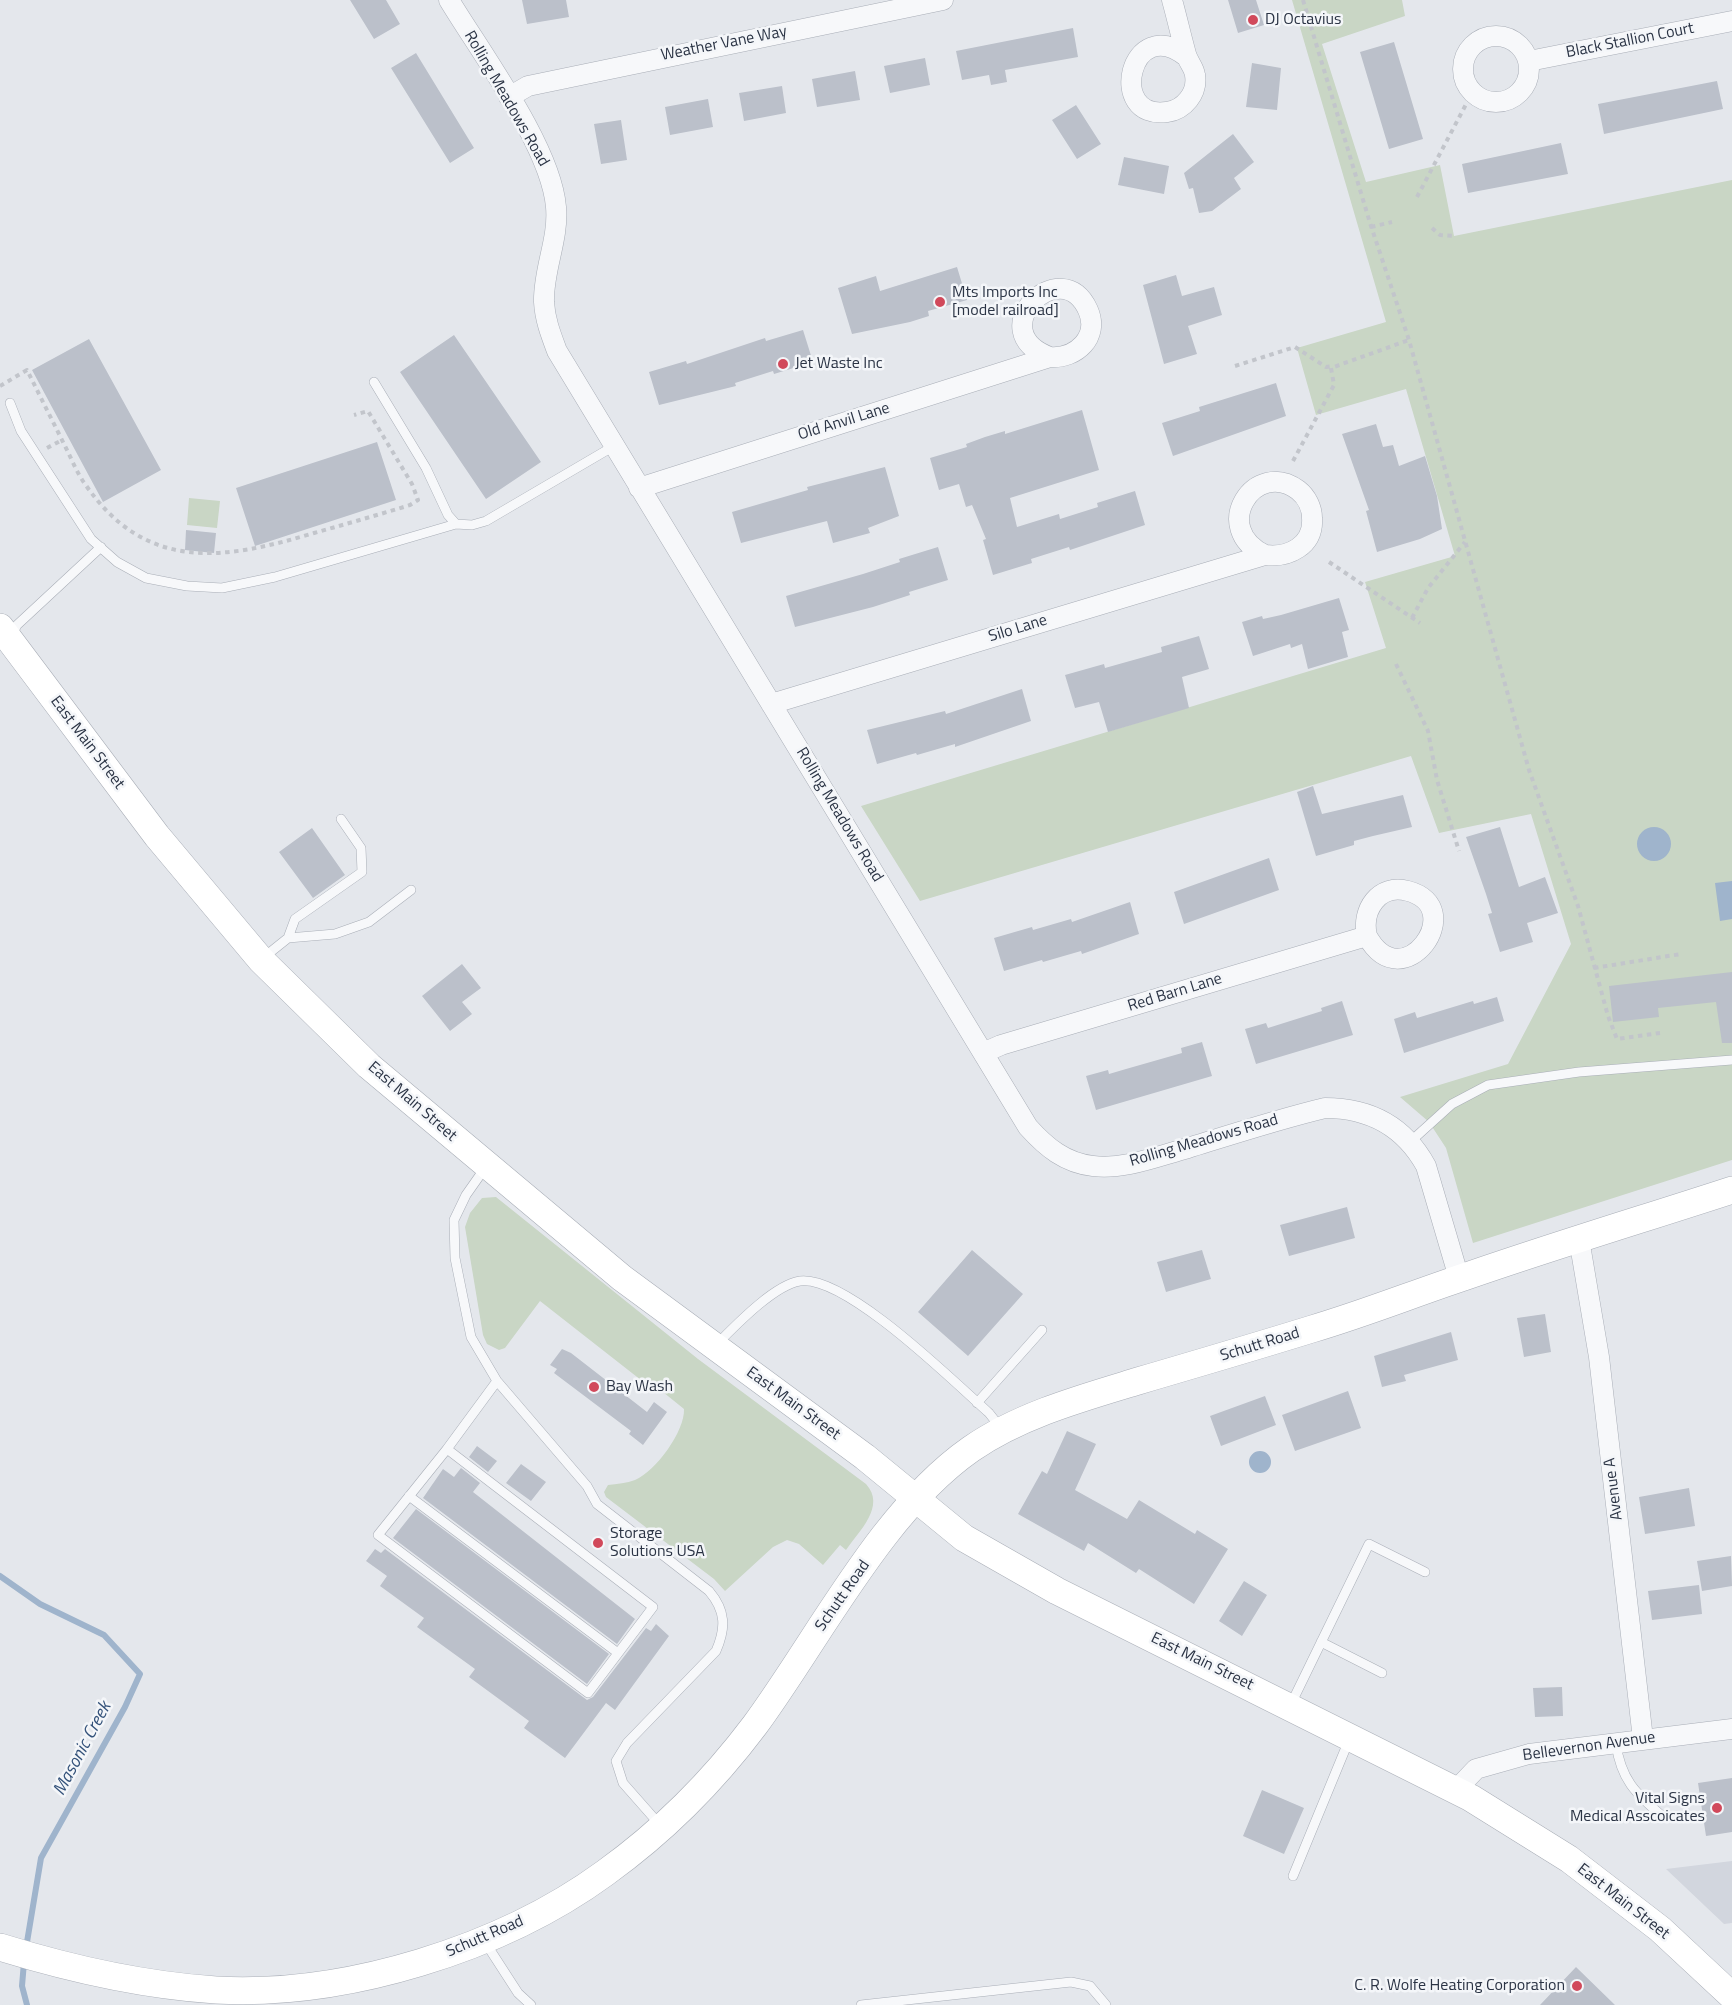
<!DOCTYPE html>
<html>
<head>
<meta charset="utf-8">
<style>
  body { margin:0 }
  canvas { display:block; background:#e4e7ec }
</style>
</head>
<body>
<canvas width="1732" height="2005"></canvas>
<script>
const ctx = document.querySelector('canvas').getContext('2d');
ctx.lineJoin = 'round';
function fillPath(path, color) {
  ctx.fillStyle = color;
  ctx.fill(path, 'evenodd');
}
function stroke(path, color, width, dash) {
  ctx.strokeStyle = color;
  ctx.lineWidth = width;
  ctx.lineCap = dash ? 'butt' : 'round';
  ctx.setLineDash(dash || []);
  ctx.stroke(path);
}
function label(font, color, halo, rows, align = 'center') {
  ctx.font = font + ' "Titillium Web",sans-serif';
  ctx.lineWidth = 5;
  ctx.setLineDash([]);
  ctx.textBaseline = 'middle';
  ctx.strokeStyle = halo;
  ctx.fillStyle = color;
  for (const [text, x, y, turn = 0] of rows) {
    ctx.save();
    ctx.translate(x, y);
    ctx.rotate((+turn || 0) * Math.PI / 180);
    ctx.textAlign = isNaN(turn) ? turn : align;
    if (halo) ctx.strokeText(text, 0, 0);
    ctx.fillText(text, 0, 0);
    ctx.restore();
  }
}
fillPath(new Path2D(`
  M1732,1861v62l-8,1 -58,-55z`), '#d2d6de');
fillPath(new Path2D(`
  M1292,0h110l3,16 -83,28 44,138 74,-17 14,71 278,-56v980l-259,83 -27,-95 -17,-26 -29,-25 108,-33 63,-120 -40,-130 -92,19 -28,-77 -491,145 -59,-95 525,-158 -21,-66 90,-26 -49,-167 -90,26 -19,-67 89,-26z
  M189,498l31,3 -3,27 -30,-3z
  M496,1197l202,162 168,125c20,22 -6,46 -20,66l-6,-5 -17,20 -24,-21 -12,-4 -14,7 -48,44 -11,-12 -108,-82 -2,-5 4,-7c9,-1 19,-2 27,-5 21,-9 50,-49 49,-71l-26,-21 -12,-4 -106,-83 -35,47 -6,2 -12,-6 -4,-9 -18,-108 5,-14 12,-15z`), '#c9d6c5');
fillPath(new Path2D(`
  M1637 844a17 17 0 1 1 34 0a17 17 0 1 1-34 0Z
  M1732,881v38l-12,2 -5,-38z
  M1249 1462a11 11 0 1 1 22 0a11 11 0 1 1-22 0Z`), '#9fb4cc');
stroke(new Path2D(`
  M0,1576l40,28 64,31 36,39 -15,33 -84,151 -15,90
  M24,1962l-2,24 5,19`), '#9fb4cc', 6);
fillPath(new Path2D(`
  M350,0h36l14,24 -26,15z
  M522,0h44l3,17 -42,7z
  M1228,0h28l8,25 -26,8z
  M1073,28l5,29 -73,13 2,12 -16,3 -2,-10 -27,5 -6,-29z
  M1394,42l29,97 -34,10 -29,-97z
  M416,53l58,95 -24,15 -59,-95z
  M925,58l5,27 -40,8 -6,-27z
  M1252,63l29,5 -4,42 -31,-3z
  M855,71l5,29 -43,7 -5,-28z
  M1717,81l6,28 -119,25 -6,-30z
  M782,86l4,27 -42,8 -5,-28z
  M708,99l5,28 -43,8 -5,-28z
  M1076,105l25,39 -24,15 -25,-39z
  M621,120l6,40 -26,4 -7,-40z
  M1233,134l21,28 -20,16 7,11 -29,22 -13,2 -6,-25 -4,1 -5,-16z
  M1561,143l7,31 -100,19 -6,-29z
  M1124,157l45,9 -5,28 -46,-9z
  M957,267l10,33 -39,11 1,5 -19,6 -58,12 -14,-46 38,-12 4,15z
  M1176,275l6,21 32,-9 8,28 -34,11 9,28 -33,10 -21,-79z
  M803,330l10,32 -39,12 -1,-3 -38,12 1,3 -77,19 -10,-33 37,-11 1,3 78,-26 1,3z
  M454,335l87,127 -55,37 -86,-127z
  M89,339l72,131 -58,32 -71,-132z
  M1276,383l10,33 -113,40 -11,-33 38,-12 -1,-4z
  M1082,410l17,60 -89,28 7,29 42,-13 1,5 38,-12 -1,-4 38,-12 10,34 -75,25 -1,-3 -38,12 1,4 -39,12 -10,-35 3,-1 -14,-34 -6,2 -7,-23 -20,6 -9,-32 37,-11 -1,-3 19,-7 20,-6v3z
  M1376,424l7,23 10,-2 6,21 26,-10 12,40 5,33 -22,10 -43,13 -11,-41 3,-1 -27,-76z
  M377,442l19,58 -141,46 -19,-58z
  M885,467l14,49 -31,12 2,5 -37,10 -6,-22 -86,22 -9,-31 76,-22 -1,-3z
  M186,530l30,3 -2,20 -29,-3z
  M938,547l10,33 -39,12 1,3 -37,12 -78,20 -9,-31 77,-22 37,-12 -1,-3z
  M1339,598l10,32 -7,2 6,25 -40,12 -6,-25 -11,4 -1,-4 -37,12 -11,-34 20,-6 1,3 18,-4z
  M1199,636l10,33 -27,8 7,31 -81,24 -9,-30 -24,6 -10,-33 39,-11 1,4 57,-16 -1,-5z
  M1022,689l9,32 -76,26v-3l-38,11 -1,-2 -39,11 -10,-34 78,-19 1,3z
  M1313,786l9,28 81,-19 9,32 -39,9 -19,5v4l-38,11 -19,-64z
  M1500,827l19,60 26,-10 13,36 -31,10 6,19 -33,10 -12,-38 4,-1 -6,-19 -20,-57z
  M312,828l33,47 -32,23 -34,-46z
  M1269,858l10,32 -95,34 -10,-32z
  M1130,902l9,32 -57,20 -1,-3 -38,11 -1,-2 -38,11 -10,-33 38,-11 1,3 38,-11 1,3z
  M462,964l19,24 -19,14 10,12 -22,17 -28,-35z
  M1732,972v71h-10l-6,-41 -58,6 1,9 -46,5 -4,-36z
  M1497,997l7,24 -100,32 -10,-34 21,-7 2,6 56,-17 1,3z
  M1342,1001l11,34 -97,29 -11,-35 21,-6 2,5 54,-17 -1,-3z
  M1202,1042l10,34 -116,34 -10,-34 22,-6 1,4 17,-5 56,-16 -1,-5z
  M1347,1207l8,31 -66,18 -9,-31z
  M972,1250l51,44 -55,62 -50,-44z
  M1202,1250l9,29 -45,13 -9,-30z
  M1545,1314l6,38 -27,5 -7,-39z
  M1451,1332l7,28 -54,15 2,6 -24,6 -8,-31z
  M562,1349l9,4 76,59 7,-10 13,10 -24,33 -14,-11 2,-3 -77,-58 3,-4 -7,-4z
  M1348,1391l13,37 -66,23 -13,-36z
  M1265,1396l11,29 -55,21 -11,-30z
  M1067,1431l29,13 -21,46 52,29 12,-19 56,34 2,-4 31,19 -34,55 -55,-35 -3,4 -48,-30 -4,8 -66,-37 24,-43 5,3z
  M477,1446l20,15 -9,11 -19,-15z
  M521,1464l25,18 -15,19 -25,-18z
  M461,1468l19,15 -7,9 162,127 -18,25 -194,-146 20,-29 11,8z
  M1689,1488l6,38 -50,8 -6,-37z
  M416,1509l193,145 -22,30 -194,-146z
  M375,1549l6,4 4,-4 202,151 6,-3 53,-69 5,3 5,-7 13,12 -54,74 -9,-7 -41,55 -41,-30 5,-7 -60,-44 6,-8 -58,-42 7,-9 -44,-32 7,-10 -21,-15z
  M1731,1556l1,30 -30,5 -5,-30z
  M1244,1581l23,14 -25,41 -23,-15z
  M1699,1585l3,29 -50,6 -4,-29z
  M1562,1687l1,29 -28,1 -2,-29z
  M1732,1778v54l-26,4 -8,-53z
  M1262,1790l42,18 -20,46 -41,-18z
  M1576,1967l39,38h-75z`), '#bbc0ca');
const lane = new Path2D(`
  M374,382l52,86 22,47 8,9
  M10,403l11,28 70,108 26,23 29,16 41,8 35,2 53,-11 181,-53 16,1 14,-4 128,-75
  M11,636l6,-11 84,-78
  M288,938l7,-19 67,-47 -1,-24 -20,-29
  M263,958l25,-20 47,-4 34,-12 42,-32
  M1410,1142l42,-38 36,-19 91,-13 153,-12
  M485,1168l-19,27 -12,25 1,38 16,79 26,44 90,105 10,18 112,87c17,20 17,37 7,60l-89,92 -11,18 7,22 37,42
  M717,1344c18,-18 57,-59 83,-63 46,-6 153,100 189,132l11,14
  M977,1403l65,-73
  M447,1449l-69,86 210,158 65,-86 -206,-158 50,-68
  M409,1496l209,157
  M1321,1642l61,31
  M1291,1704l78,-160 56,28
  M1616,1744c5,35 19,49 45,71
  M1293,1876l56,-136
  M485,1942l33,51 13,12
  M861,2005l210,-23 19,4 16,19`);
const street = new Path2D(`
  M449,0c32,53 102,147 107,207 3,32 -13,63 -12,95 1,18 7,33 13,49l471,776c18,20 37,36 65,39 31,4 65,-10 95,-18 45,-14 91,-29 137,-40 45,0 79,18 101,58l33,112
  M1172,0c5,18 9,36 14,54 2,8 8,13 9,21 3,18 -11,35 -28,37 -61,9 -37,-101 20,-55
  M1463 69a33 33 0 1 1 66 0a33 33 0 1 1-66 0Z
  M1529,61l203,-40
  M509,97l19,-11 415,-86
  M639,488l411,-131c-70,-26 11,-106 38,-47 12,27 -12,49 -38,47
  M771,704l494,-149c-56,-27 -10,-97 33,-65 9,7 14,18 14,28 2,28 -24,40 -47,37
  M983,1053l18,-8 366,-109c-6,-26 12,-53 41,-45 62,16 -5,110 -41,45
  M1579,1239l20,118 44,382
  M1456,1790l20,-21 53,-15 203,-25`);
const secondary = new Path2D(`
  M0,627l157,209 104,124 108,106 253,212 243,179 99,81 93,53 414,207 98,61 91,70 72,67
  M0,1947c71,22 141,38 216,43 129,7 285,-41 389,-117 57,-41 108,-92 150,-148 64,-87 127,-214 216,-276 49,-34 111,-51 167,-68 58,-17 116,-34 174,-52 51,-15 101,-35 152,-52 89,-31 179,-58 268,-87`);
stroke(lane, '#a9aeb7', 10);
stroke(street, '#a9aeb7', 21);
stroke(secondary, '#a9aeb7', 28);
stroke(new Path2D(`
  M1303,0l67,223 39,117 120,430 49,136 30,110 9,23 43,-6
  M1417,197l55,-104
  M1371,227l21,-5
  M1432,228l8,7 14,1
  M1235,366l60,-19 31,20 7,-1
  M0,386l27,-16c13,26 26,52 39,78 6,12 11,25 19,36 61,89 139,76 229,49 32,-9 64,-18 96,-28l8,-5 -6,-16 -44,-73 -14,4
  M47,448l15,-8
  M1293,461l41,-76 -3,-17 78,-28
  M1329,562l91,61
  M1412,618l16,-30 37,-46
  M1396,664l32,67 9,49 22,71
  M1594,968l87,-14`), '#c2c5cb', 4, [4.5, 4.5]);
stroke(lane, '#f7f8fa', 9);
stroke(street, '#f7f8fa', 20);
stroke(secondary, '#fff', 27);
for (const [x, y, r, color] of [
  [1253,20,6,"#d1495b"],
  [940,302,6,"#d1495b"],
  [783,364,6,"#d1495b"],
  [594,1387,6,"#d1495b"],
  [598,1543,6,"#d1495b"],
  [1717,1808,6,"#d1495b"],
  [1577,1986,6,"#d1495b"]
]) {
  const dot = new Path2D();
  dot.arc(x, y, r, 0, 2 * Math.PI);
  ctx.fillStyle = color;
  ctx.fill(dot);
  stroke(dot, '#f4f6f9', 2);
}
label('16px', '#2b3445', '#f4f6f9', [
  ["DJ Octavius",1265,20],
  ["Mts Imports Inc",952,293],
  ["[model railroad]",952,311],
  ["Jet Waste Inc",795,364],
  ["Bay Wash",606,1387],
  ["Storage",610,1534],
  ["Solutions USA",610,1552],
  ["Vital Signs",1705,1799,"right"],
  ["Medical Asscoicates",1705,1817,"right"],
  ["C. R. Wolfe Heating Corporation",1565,1986,"right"]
], 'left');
label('16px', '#2b3445', '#f4f6f9', [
  ["Black Stallion Court",1630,41,-11],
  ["Weather Vane Way",724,44,-11],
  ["Rolling Meadows Road",506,99,60],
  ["Old Anvil Lane",844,422,-17],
  ["Silo Lane",1018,629,-17],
  ["East Main Street",87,743,53],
  ["Rolling Meadows Road",839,815,59],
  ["Red Barn Lane",1175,993,-17],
  ["East Main Street",412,1102,41],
  ["Rolling Meadows Road",1204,1141,-16],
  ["Schutt Road",1260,1345,-17],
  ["East Main Street",793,1404,36],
  ["Avenue A",1614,1489,-97],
  ["Schutt Road",843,1596,-55],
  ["East Main Street",1202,1662,26],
  ["Bellevernon Avenue",1589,1747,-8],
  ["East Main Street",1623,1902,38],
  ["Schutt Road",485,1937,-23]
]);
label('italic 18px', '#34527a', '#f4f6f9', [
  ["Masonic Creek",83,1749,-62]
]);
</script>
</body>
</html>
